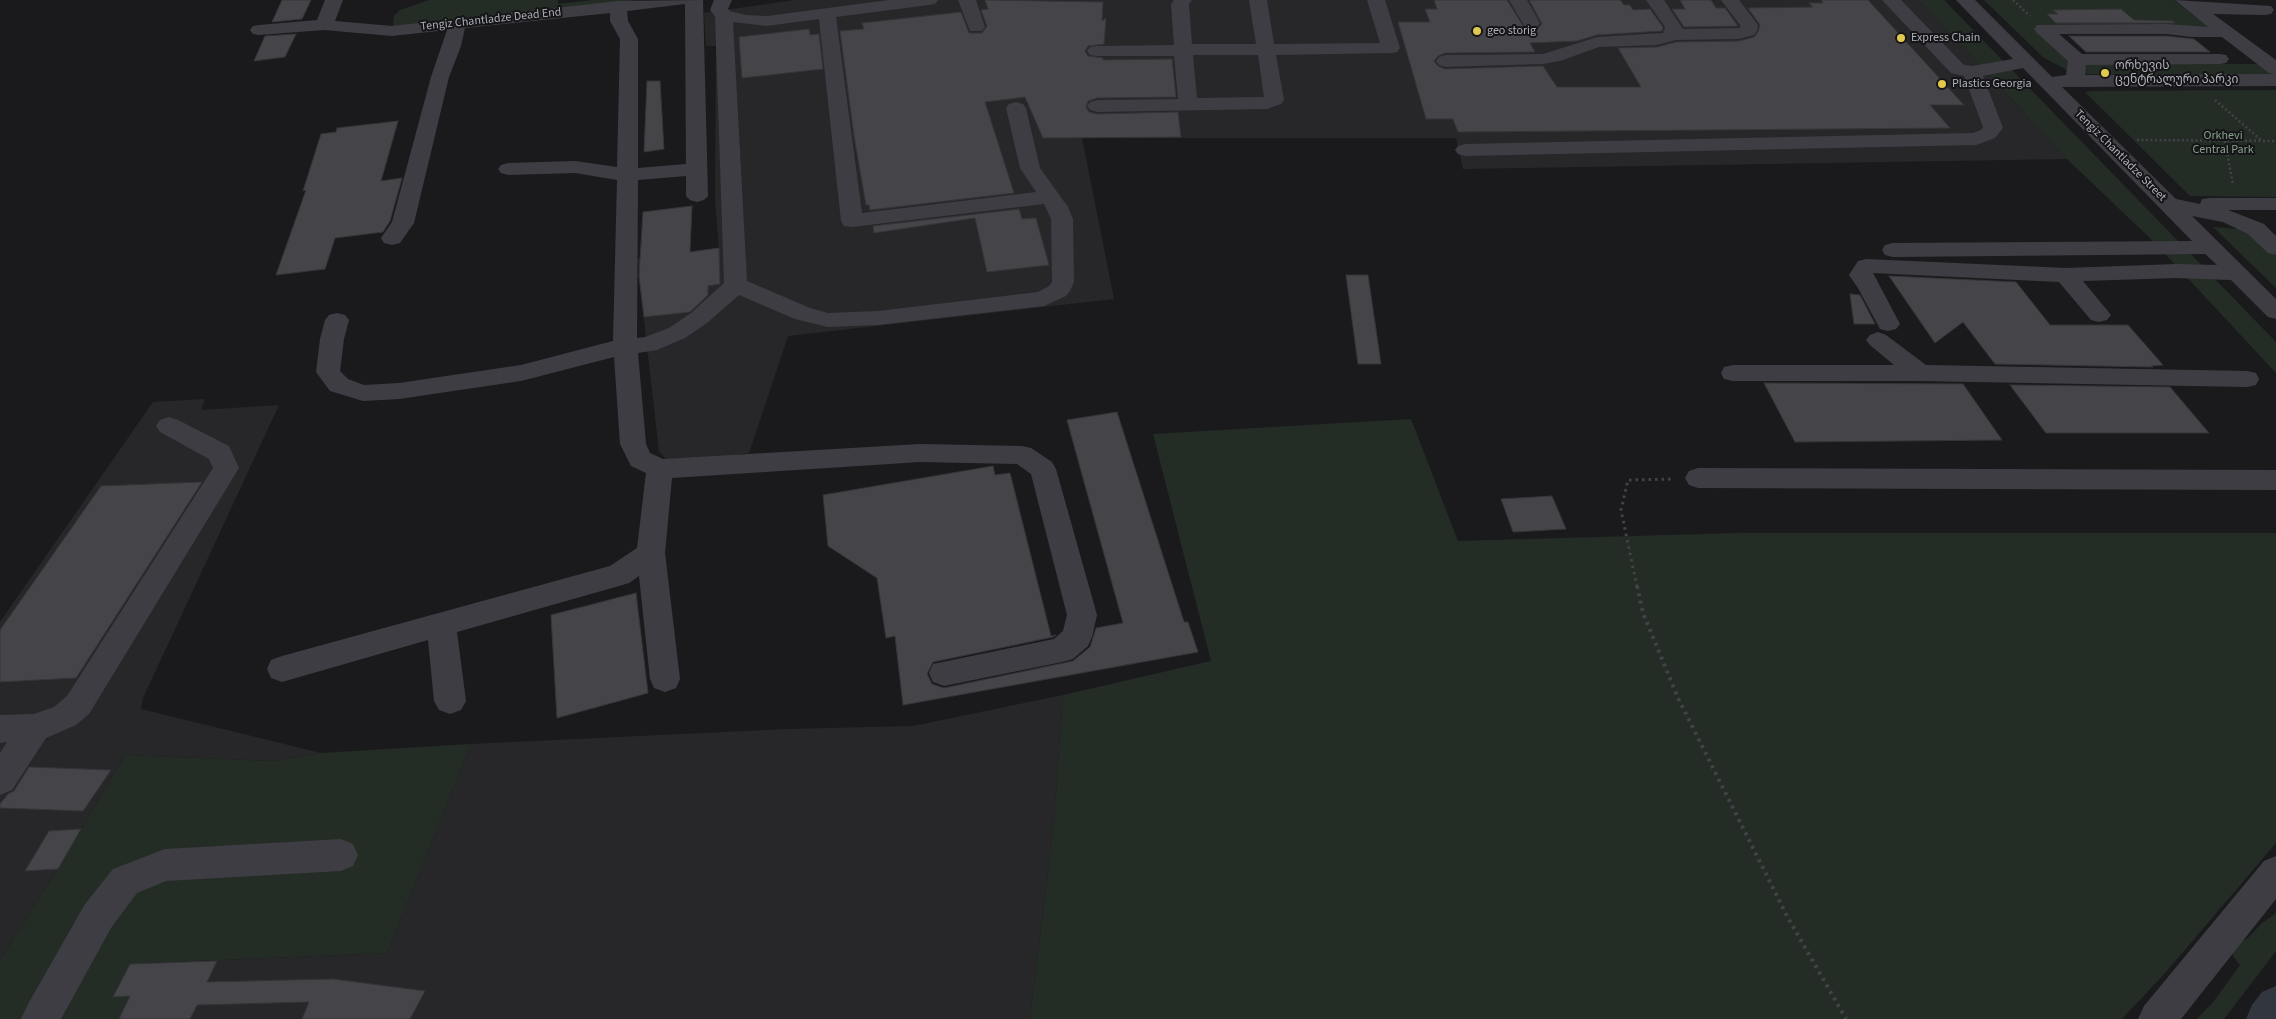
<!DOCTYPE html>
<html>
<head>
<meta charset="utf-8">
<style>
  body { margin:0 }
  canvas { display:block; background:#1a1a1c }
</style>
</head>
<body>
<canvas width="2276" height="1019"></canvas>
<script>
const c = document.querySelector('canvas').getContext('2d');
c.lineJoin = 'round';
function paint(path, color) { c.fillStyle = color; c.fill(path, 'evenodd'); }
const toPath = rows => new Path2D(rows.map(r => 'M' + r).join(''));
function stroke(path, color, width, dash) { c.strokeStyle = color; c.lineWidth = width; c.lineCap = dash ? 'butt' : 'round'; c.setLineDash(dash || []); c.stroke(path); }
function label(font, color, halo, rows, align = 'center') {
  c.font = font + ' "Source Sans 3","Noto Sans Georgian",sans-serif'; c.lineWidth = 4; c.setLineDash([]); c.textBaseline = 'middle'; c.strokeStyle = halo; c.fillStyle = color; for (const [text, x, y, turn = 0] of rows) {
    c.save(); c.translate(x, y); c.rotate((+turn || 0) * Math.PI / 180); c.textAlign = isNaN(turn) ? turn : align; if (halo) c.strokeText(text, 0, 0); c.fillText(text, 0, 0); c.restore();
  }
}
paint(toPath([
  [795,0,1919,0,2067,159,1463,169,1456,138,1082,138,1114,299,788,336,749,453,694,460,666,459,659,451,637,259,719,248,715,199,716,46,706,46,704,13],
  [205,399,201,410,279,405,143,698,141,709,321,753,272,761,125,755,58,869,0,960,0,622,153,402],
  [1063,695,1054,821,1030,1019,119,1019,147,963,387,953,471,744,788,729,913,726]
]), '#272629');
paint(toPath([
  [429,0,558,0,558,4,593,0,638,0,393,28,394,16,400,10],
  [1919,0,1944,0,2276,342,2276,373,2155,243,2067,159],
  [1984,0,2174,0,2212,30,2043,26,2083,64,2276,64,2276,75,2075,74,2044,58],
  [2276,90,2276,197,2190,196,2085,92,2093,91],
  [2213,227,2250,230,2276,256,2276,288],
  [1411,419,1458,541,1739,533,2276,533,2276,843,2166,972,2122,1019,1030,1019,1054,821,1063,695,1211,661,1153,434],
  [471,744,387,953,147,963,119,1019,0,1019,0,960,58,869,125,755,272,761,321,753],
  [2276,913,2276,951,2224,1019,2197,1019,2214,1001,2240,965,2233,956,2233,947,2249,937,2261,924]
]), '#242c26');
paint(toPath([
  [2276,986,2276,1019,2246,1019,2252,1005,2262,992,2276,986]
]), '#31363f');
const building = toPath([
  [282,0,311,0,302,19,272,22,282,0],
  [985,0,1103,2,1102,21,1106,18,1104,44,1088,46,1085,51,1088,56,1103,58,1103,60,1172,59,1176,97,1097,98,1088,101,1086,107,1089,112,1097,114,1178,112,1181,137,1043,138,1025,97,985,102,1014,193,870,210,869,205,866,205,854,136,840,31,864,29,862,23,961,12,969,33,982,33,987,26,981,10,988,9,985,0],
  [1434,0,1507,0,1525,29,1537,29,1542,24,1529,0,1620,0,1624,5,1630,5,1633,10,1650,9,1663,27,1662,31,1597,35,1577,41,1530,43,1535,52,1445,53,1438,56,1434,61,1438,66,1445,69,1543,66,1557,87,1641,87,1618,48,1657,47,1676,42,1739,41,1754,37,1758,32,1760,25,1748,8,1813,7,1809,3,1823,3,1821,0,1868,0,1964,105,1930,105,1950,128,1458,132,1453,119,1426,119,1398,22,1430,22,1425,9,1437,9,1434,0],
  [1680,0,1711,0,1716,8,1725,8,1738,26,1684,27,1672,9,1685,9,1680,0],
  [2121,9,2134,20,2173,21,2175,23,2056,23,2047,14,2058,14,2053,10,2121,9],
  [809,29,810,35,819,34,823,69,742,78,739,37,809,29],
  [296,34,285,57,254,61,265,36,296,34],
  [2069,36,2166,36,2194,39,2210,52,2086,52,2069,36],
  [647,81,660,81,664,149,644,152,647,81],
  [398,121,381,181,402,178,390,221,383,232,335,238,325,269,276,275,306,190,303,191,321,134,336,132,337,128,398,121],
  [692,206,690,252,719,248,720,284,708,286,708,295,690,312,644,317,639,276,643,212,692,206],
  [1019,209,1022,219,1036,218,1049,265,987,272,975,218,874,233,873,226,1019,209],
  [1346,275,1368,275,1381,364,1358,364,1346,275],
  [1889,276,2016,282,2050,325,2128,325,2163,365,2151,366,2153,367,1995,364,1963,322,1935,343,1889,276],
  [1850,294,1860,295,1875,324,1854,324,1850,294],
  [1764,383,1963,384,2002,440,1795,442,1764,383],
  [2010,385,2170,387,2209,433,2046,433,2010,385],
  [1117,412,1184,622,1188,622,1198,652,903,705,895,636,886,638,877,578,828,546,823,495,993,466,995,475,1010,473,1051,636,1056,635,1053,637,933,662,927,674,932,684,944,688,1073,661,1090,647,1096,628,1123,623,1067,420,1117,412],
  [202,482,76,678,0,682,0,630,101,486,202,482],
  [1552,496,1566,529,1513,532,1501,499,1552,496],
  [636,593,648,693,557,718,551,615,636,593],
  [29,767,111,770,83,811,0,808,0,804,8,794,14,791,29,767],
  [81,829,58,869,25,871,49,831,81,829],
  [217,961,207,982,333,979,425,991,410,1019,302,1019,309,1002,197,1005,190,1019,119,1019,130,996,113,997,130,964,217,961]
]);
paint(building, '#454549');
stroke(building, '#353438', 1);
stroke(toPath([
  [2013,0,2030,16],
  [2215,100,2261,140],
  [2137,140,2276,141],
  [2225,141,2233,185]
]), '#424248', 2.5, [2, 2.5]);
stroke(toPath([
  [1637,587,1621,510,1628,480,1674,479]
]), '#424248', 3, [2.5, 4]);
stroke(toPath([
  [1637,586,1643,613,1678,698,1787,916,1846,1019]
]), '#424248', 4, [3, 4.5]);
paint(toPath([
  [325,0,343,0,335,21,392,26,618,1,703,0,708,196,704,200,697,202,690,200,686,196,686,176,638,180,637,338,645,337,669,328,691,313,724,283,715,16,710,10,714,0,732,0,728,9,730,11,745,15,767,16,889,0,938,0,935,4,929,5,836,17,862,213,1036,192,1020,168,1006,108,1009,104,1016,102,1023,104,1026,108,1040,168,1068,207,1073,219,1074,282,1070,291,1066,296,1044,306,878,325,828,327,795,319,739,295,707,323,685,338,657,350,638,353,646,444,650,453,663,459,920,444,1022,446,1031,448,1052,462,1056,469,1097,615,1092,637,1088,646,1073,659,1062,662,944,686,933,682,929,673,933,664,1054,639,1063,631,1067,615,1031,474,1017,464,920,462,672,478,665,553,680,679,676,688,665,692,654,688,650,679,639,576,629,583,619,586,457,632,466,701,461,710,450,714,439,710,434,701,428,640,282,682,271,678,267,669,271,660,282,656,610,566,637,548,646,473,631,466,620,444,614,357,521,381,399,399,363,401,330,391,316,372,320,339,325,320,329,315,337,313,345,315,349,320,344,339,340,371,348,379,364,385,399,383,521,365,613,341,617,180,575,173,508,175,501,173,498,169,501,165,508,163,575,161,617,167,620,39,610,21,610,13,465,28,461,46,449,77,414,223,400,243,392,245,384,243,381,238,392,222,431,77,447,30,392,36,324,30,259,35,253,34,250,30,253,26,259,25,317,20,325,0],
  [685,4,686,164,638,168,638,39,628,21,627,11,685,4],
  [819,19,841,221,844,226,852,227,1044,204,1051,219,1052,282,1049,286,1038,292,878,311,828,313,810,308,747,281,733,22,767,26,819,19],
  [958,0,976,0,985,27,982,31,970,31,958,0],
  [1174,0,1192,0,1189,4,1192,44,1256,44,1249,0,1267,0,1274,44,1380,43,1367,0,1385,0,1400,48,1397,52,1391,53,1276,55,1284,100,1281,104,1267,109,1097,112,1090,110,1087,106,1090,102,1097,100,1178,99,1174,56,1096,56,1090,55,1087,51,1090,47,1096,46,1174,45,1171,4,1174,0],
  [1193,55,1258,55,1264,97,1197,98,1193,55],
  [1509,0,1527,0,1540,23,1537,27,1525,27,1509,0],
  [1646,0,1664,0,1683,29,1740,28,1740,25,1721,0,1739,0,1758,25,1757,31,1754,35,1739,39,1676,40,1657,45,1599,47,1560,61,1543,64,1445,67,1439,65,1436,61,1439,57,1445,55,1543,54,1597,37,1663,33,1665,27,1646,0],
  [1882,0,1901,0,1964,65,1972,66,2013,59,1956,0,1975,0,2052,77,2066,75,2068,61,2037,33,2034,29,2037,25,2166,24,2208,27,2175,0,2271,6,2274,10,2271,14,2265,15,2213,14,2276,60,2276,86,2062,87,2176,199,2200,204,2202,199,2210,198,2276,198,2276,210,2228,210,2264,224,2276,236,2276,255,2268,253,2248,234,2223,222,2192,216,2276,299,2276,319,2268,317,2231,280,2176,278,2083,281,2111,315,2107,320,2099,322,2091,320,2059,282,1873,273,1900,324,1896,329,1888,331,1880,329,1858,288,1849,275,1858,261,1866,259,2066,268,2176,264,2217,265,2205,254,1893,257,1885,255,1882,250,1885,245,1893,243,2192,241,2023,68,1983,76,2003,128,1995,138,1976,145,1465,156,1458,154,1455,150,1458,146,1465,144,1973,133,1981,130,1983,127,1964,76,1951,73,1882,0],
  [2059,34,2166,34,2192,37,2222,37,2269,73,2275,74,2085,75,2086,65,2220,64,2226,63,2229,59,2226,55,2220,54,2082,54,2059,34],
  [1878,332,1886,335,1926,365,2247,371,2256,373,2259,379,2256,385,2247,387,1920,381,1733,381,1724,379,1721,373,1724,367,1733,365,1894,365,1870,345,1866,340,1870,335,1878,332],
  [169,417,178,420,229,446,239,468,89,714,76,725,46,738,12,790,0,795,0,753,7,742,0,743,0,715,34,714,54,707,67,696,213,468,209,459,160,432,156,426,160,420,169,417],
  [1698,468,2276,470,2276,490,1698,488,1689,485,1685,478,1689,471,1698,468],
  [341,839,353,844,358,855,353,866,341,871,166,881,137,893,111,928,61,1019,21,1019,27,1006,85,904,113,869,165,849,341,839],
  [2276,856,2276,899,2181,1019,2138,1019,2144,1006,2264,861,2276,856]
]), '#3e3d43');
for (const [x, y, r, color] of [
  [1477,31,5,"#e0c94e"],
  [1901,38,5,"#e0c94e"],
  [2105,73,5,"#e0c94e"],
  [1942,84,5,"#e0c94e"]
]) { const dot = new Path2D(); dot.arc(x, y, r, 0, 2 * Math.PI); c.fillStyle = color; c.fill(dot); stroke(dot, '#151517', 2); }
label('12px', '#aeb0ba', '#151517', [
  ["Tengiz Chantladze Dead End",491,20,-6],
  ["Tengiz Chantladze Street",2120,156,45]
]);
label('12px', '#aeb0ba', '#151517', [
  ["geo storig",1487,31],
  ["Express Chain",1911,38],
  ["ორხევის",2115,66],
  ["ცენტრალური პარკი",2115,80],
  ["Plastics Georgia",1952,84]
], 'left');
label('12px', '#87a38e', '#151517', [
  ["Orkhevi",2223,136],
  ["Central Park",2223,150]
]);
</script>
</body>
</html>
